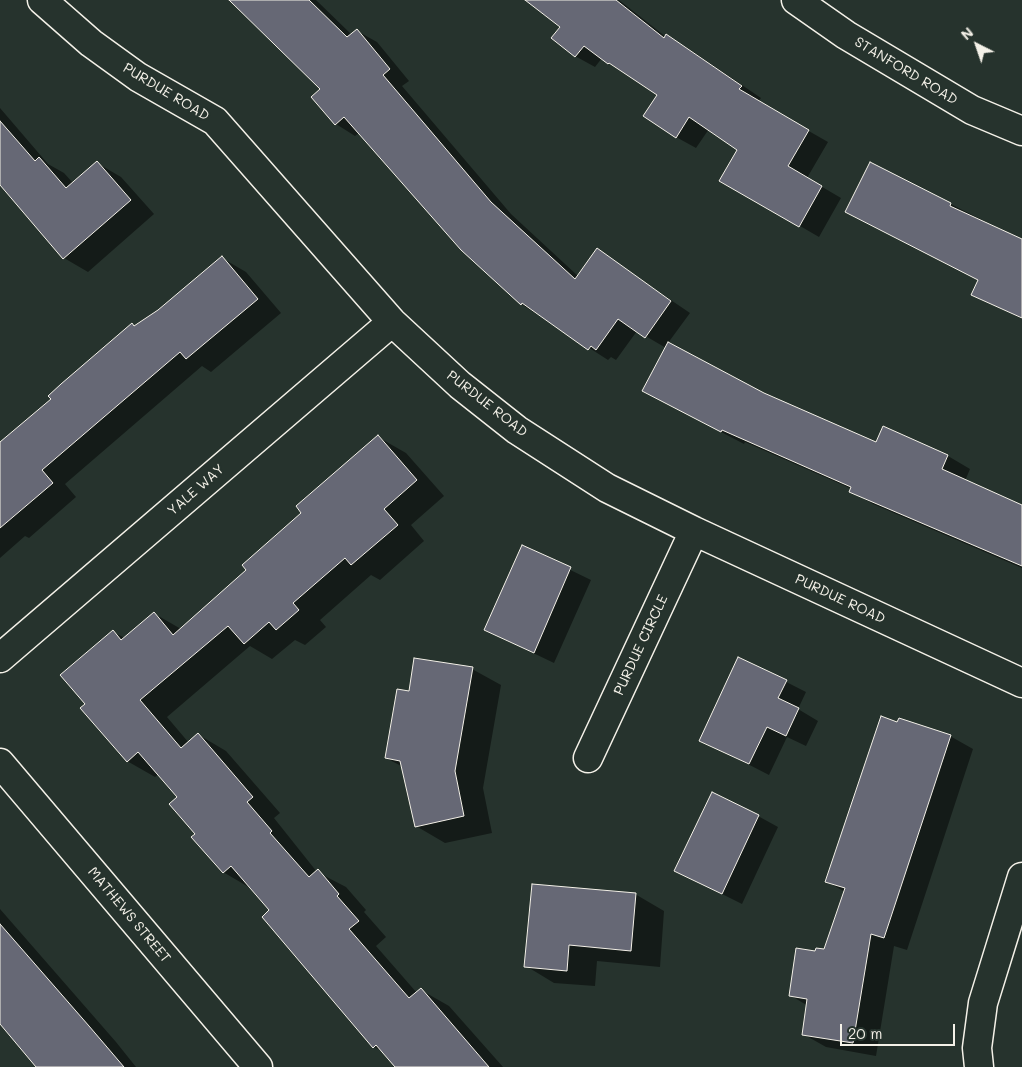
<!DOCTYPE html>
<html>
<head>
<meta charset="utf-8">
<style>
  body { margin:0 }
  #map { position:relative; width:1022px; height:1067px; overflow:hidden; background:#26332d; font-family:Mali,sans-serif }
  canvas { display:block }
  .north { position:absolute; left:952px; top:20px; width:50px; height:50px; -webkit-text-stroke:4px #26332d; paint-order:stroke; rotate:319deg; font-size:14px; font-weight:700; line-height:20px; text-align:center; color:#f4f1e8 }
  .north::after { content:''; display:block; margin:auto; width:18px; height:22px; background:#f4f1e8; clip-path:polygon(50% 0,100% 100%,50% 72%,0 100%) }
  .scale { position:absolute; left:840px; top:1024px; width:115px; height:22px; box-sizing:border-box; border:2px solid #f4f1e8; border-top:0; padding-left:6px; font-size:15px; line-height:18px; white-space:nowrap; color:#f4f1e8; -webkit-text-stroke:4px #26332d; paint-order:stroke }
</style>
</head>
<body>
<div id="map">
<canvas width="1022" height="1067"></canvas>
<div class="north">N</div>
<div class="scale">20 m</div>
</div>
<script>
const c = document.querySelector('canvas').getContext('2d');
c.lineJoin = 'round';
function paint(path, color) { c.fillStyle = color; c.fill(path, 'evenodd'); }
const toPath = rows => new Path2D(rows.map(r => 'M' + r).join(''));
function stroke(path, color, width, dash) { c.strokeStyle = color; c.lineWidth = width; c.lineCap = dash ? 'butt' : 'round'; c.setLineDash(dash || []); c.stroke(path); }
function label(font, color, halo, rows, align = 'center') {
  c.font = font + ' Mali,sans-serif'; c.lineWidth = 4; c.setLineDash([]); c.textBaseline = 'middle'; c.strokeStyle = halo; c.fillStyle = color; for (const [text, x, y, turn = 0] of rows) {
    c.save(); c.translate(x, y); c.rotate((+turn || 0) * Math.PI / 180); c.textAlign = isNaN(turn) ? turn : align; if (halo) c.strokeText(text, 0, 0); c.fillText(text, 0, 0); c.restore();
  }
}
paint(toPath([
  [231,0,316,0,352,35,357,31,377,42,409,81,402,86,511,214,578,276,597,250,690,313,668,343,764,394,877,444,884,428,948,456,970,469,965,481,1022,507,1022,568,873,504,851,491,852,489,745,442,744,444,666,403,666,348,637,331,616,360,611,357,608,360,521,304,359,133,355,136,336,124,322,89],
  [540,0,619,0,666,37,686,47,761,98,758,102,828,142,807,178,841,198,819,237,721,180,739,149,709,129,696,148,676,137,658,95,602,58,595,67,575,56,562,27],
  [0,108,48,164,64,173,73,183,97,163,121,177,154,214,88,272,64,258,0,183],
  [871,164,1022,240,1022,319,973,294,979,280,847,212],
  [222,258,246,272,281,313,211,372,202,366,65,484,76,497,29,538,25,536,0,558,0,444,53,399,132,325,139,329],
  [378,437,406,453,444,496,411,525,424,541,380,580,371,575,320,620,326,627,305,645,295,640,272,659,250,646,167,717,189,743,199,735,226,751,280,813,274,818,317,872,346,887,366,910,364,912,386,937,376,946,417,993,421,990,449,1006,503,1067,397,1067,385,1053,374,1047,263,917,271,910,252,889,223,872,197,834,178,797,159,774,155,777,127,761,86,704,113,632,125,638,155,614,181,629,248,570],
  [523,547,591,580,554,663,485,630],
  [739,658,806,692,798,709,818,721,806,746,787,737,769,775,701,740],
  [472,669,501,685,483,788,492,833,445,843,416,826,403,767,386,758,410,692],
  [898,724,950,736,973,749,907,950,894,946,876,1056,826,1047,803,1034,808,1006,790,995,816,953,825,951,845,892,826,881],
  [758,816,778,827,742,904,676,871],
  [635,894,664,911,660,967,597,961,595,986,554,983,526,966],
  [0,909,116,1042,136,1067,39,1067,0,1022]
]), '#0007');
const building = toPath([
  [229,0,309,0,347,37,357,29,390,69,383,75,491,202,575,279,597,248,671,301,645,338,618,319,596,350,591,346,588,350,522,303,521,305,461,250,344,117,335,125,311,97,320,89,229,0],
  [525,0,616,0,664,38,666,34,742,86,739,89,809,130,788,166,822,186,799,227,719,181,737,150,689,117,676,138,643,116,657,95,609,63,608,64,584,46,575,57,551,38,560,27,525,0],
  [0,121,35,161,39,157,66,188,97,161,131,200,63,259,0,185,0,121],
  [870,162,951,203,950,206,1022,239,1022,318,971,295,978,280,845,212,870,162],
  [222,256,258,299,186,359,180,352,42,470,53,483,0,528,0,442,51,399,48,396,61,384,132,323,134,326,158,310,222,256],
  [668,342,764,393,876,442,883,426,948,455,942,469,1022,505,1022,566,849,492,851,487,722,430,721,432,642,391,668,342],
  [378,435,417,480,384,509,398,525,351,565,345,558,293,603,299,610,276,630,269,622,244,644,228,626,140,700,181,748,198,733,253,797,247,802,272,831,270,833,309,877,318,869,339,894,337,896,359,921,349,929,409,998,421,988,489,1067,395,1067,376,1045,373,1048,262,917,269,910,231,866,223,873,191,837,195,834,169,804,177,797,138,752,127,762,80,708,85,704,60,675,113,630,121,640,154,612,173,635,246,570,242,565,301,513,296,506,378,435],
  [522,545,571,567,534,653,484,630,522,545],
  [738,657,787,680,778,698,799,708,786,736,767,727,749,764,699,741,738,657],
  [414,658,473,667,455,771,464,816,415,827,400,761,385,758,397,689,409,691,414,658],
  [881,716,897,722,899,718,951,735,884,938,871,934,853,1043,802,1035,807,999,789,996,796,948,815,951,816,948,824,949,845,888,825,882,881,716],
  [712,792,759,815,722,894,674,871,712,792],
  [532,884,636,893,631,951,569,945,567,971,524,967,532,884],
  [0,924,89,1026,124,1067,36,1067,0,1024,0,924]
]);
paint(building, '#666875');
stroke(building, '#f4f1e8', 1);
const minor = toPath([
  [42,0,91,43,138,77,215,121,392,322,460,385,517,430,607,488,694,531,1022,683],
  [796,0,846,35,972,110,1022,131],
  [0,658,392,322],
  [588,758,694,531],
  [0,763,258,1067],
  [979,1067,977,1048,983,1003,1022,877]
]);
stroke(minor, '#f4f1e8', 31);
stroke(minor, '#26332d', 28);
label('14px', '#f4f1e8', '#26332d', [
  ["STANFORD ROAD",906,71,31],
  ["PURDUE ROAD",166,92,31],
  ["PURDUE ROAD",487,404,38],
  ["YALE WAY",196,490,-41],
  ["PURDUE ROAD",840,599,25],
  ["PURDUE CIRCLE",641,645,-65],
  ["MATHEWS STREET",129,915,50]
]);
</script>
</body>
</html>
